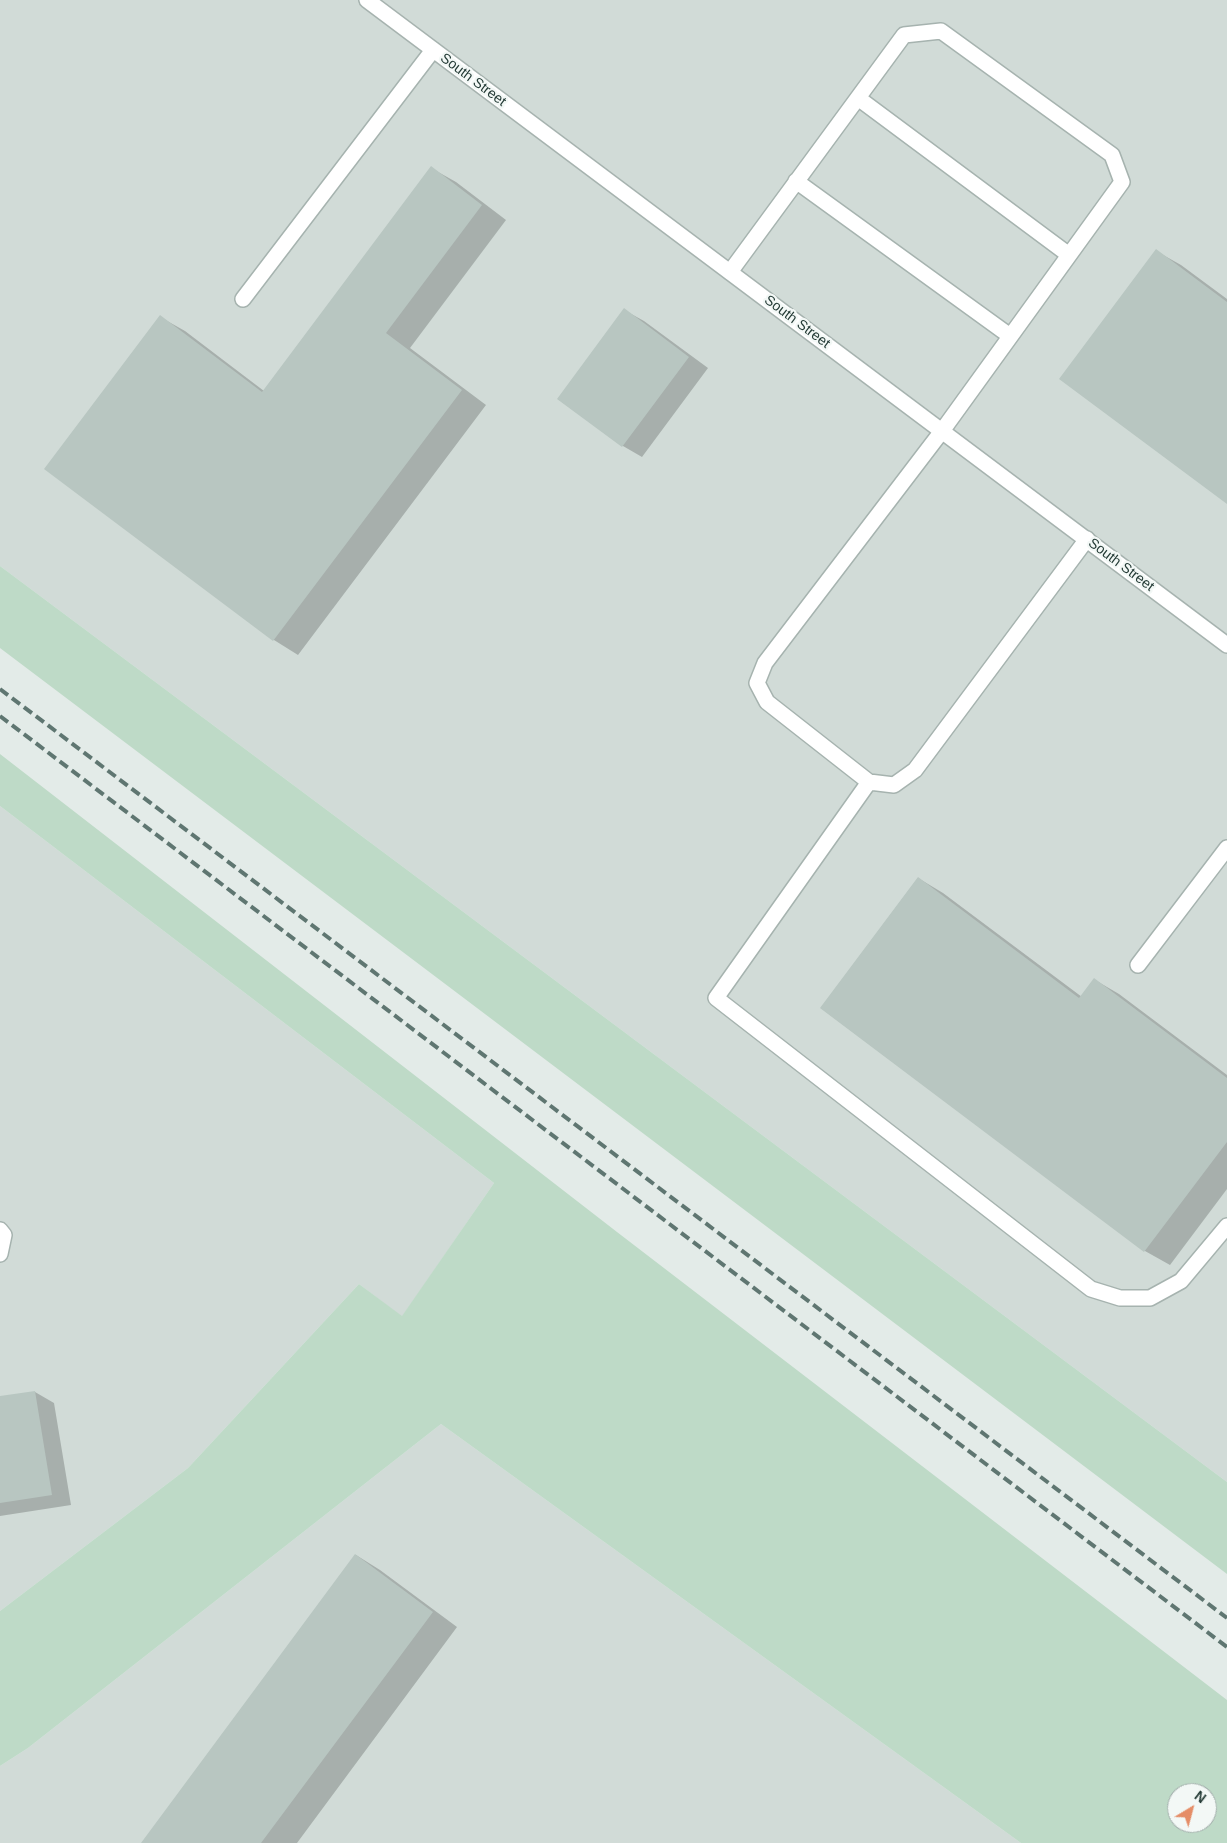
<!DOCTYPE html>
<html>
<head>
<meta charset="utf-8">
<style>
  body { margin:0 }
  #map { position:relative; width:1227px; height:1843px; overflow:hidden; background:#e3ebe8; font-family:Helvetica,sans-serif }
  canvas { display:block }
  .north { position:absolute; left:1167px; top:1783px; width:50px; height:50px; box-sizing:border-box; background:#f3f8f6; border:1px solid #a0aca9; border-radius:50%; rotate:37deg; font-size:14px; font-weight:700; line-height:20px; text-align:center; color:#243b36 }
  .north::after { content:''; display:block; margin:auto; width:18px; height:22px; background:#e58d67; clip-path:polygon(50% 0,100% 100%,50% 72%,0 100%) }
</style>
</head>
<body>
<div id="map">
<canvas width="1227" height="1843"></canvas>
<div class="north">N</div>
</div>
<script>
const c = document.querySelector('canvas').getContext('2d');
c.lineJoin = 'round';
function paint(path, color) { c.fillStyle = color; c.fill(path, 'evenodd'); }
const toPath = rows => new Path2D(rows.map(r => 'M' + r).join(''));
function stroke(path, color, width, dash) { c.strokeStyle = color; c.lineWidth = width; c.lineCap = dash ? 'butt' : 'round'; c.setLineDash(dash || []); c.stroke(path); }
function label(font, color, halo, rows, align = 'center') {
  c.font = font + ' Helvetica,sans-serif'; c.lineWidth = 4.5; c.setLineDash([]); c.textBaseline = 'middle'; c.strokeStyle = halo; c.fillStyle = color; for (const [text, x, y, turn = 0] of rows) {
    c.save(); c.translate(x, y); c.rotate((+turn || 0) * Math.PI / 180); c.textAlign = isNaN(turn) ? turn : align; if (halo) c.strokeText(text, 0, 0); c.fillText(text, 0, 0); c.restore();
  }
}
paint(toPath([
  [0,0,1227,0,1227,1482,0,566],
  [0,806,494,1183,402,1317,359,1284,188,1468,0,1611],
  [441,1424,1021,1843,0,1843,0,1766,28,1748]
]), '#d1dbd7');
paint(toPath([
  [0,566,1227,1482,1227,1574,0,648],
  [0,754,617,1232,1227,1700,1227,1843,1021,1843,441,1424,28,1748,0,1766,0,1611,188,1468,359,1284,402,1316,494,1183,0,806],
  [1177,1793,1207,1793,1207,1823,1177,1823]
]), '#bedac7');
paint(toPath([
  [431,168,456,182,506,220,410,348,486,405,298,655,274,640,46,469,160,317,185,331,264,391],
  [1156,251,1181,265,1227,299,1227,502],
  [624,310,644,321,708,368,642,457,623,446,558,399],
  [918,878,943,893,1082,997,1095,980,1119,994,1227,1075,1227,1189,1170,1265,1145,1251,821,1008],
  [35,1392,54,1403,71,1505,0,1516,0,1397],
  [356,1555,380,1570,457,1627,297,1843,142,1843]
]), '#0003');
paint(toPath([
  [431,166,482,205,386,333,462,390,273,641,44,469,160,315,262,392],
  [1156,249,1227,302,1227,504,1059,379],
  [624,308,689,357,622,447,557,399],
  [918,877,1079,998,1094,978,1227,1078,1227,1142,1144,1252,820,1008],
  [35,1391,52,1495,0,1503,0,1396],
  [355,1554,433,1612,261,1843,141,1843]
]), '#b8c6c1');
const service = toPath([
  [858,98,1069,255],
  [796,181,1010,336],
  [730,272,904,35,941,31,1112,155,1122,182,942,431,765,663,757,683,767,702,869,782,894,785,915,770,1087,539],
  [243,299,433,50],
  [869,782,716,998,1091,1289,1120,1298,1150,1298,1181,1281,1227,1226],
  [1138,965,1227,848],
  [0,1230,4,1235,0,1254]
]);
const minor = toPath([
  [367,0,1227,645]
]);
stroke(service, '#a6b3af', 18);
stroke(minor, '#a6b3af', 18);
stroke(service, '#fff', 15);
stroke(minor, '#fff', 15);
stroke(toPath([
  [0,689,1227,1618],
  [0,716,1227,1647]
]), '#5f7671', 4, [10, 5]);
label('14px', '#243b36', '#f3f8f6', [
  ["South Street",473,80,37],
  ["South Street",797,322,37],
  ["South Street",1121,565,37]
]);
</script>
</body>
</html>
